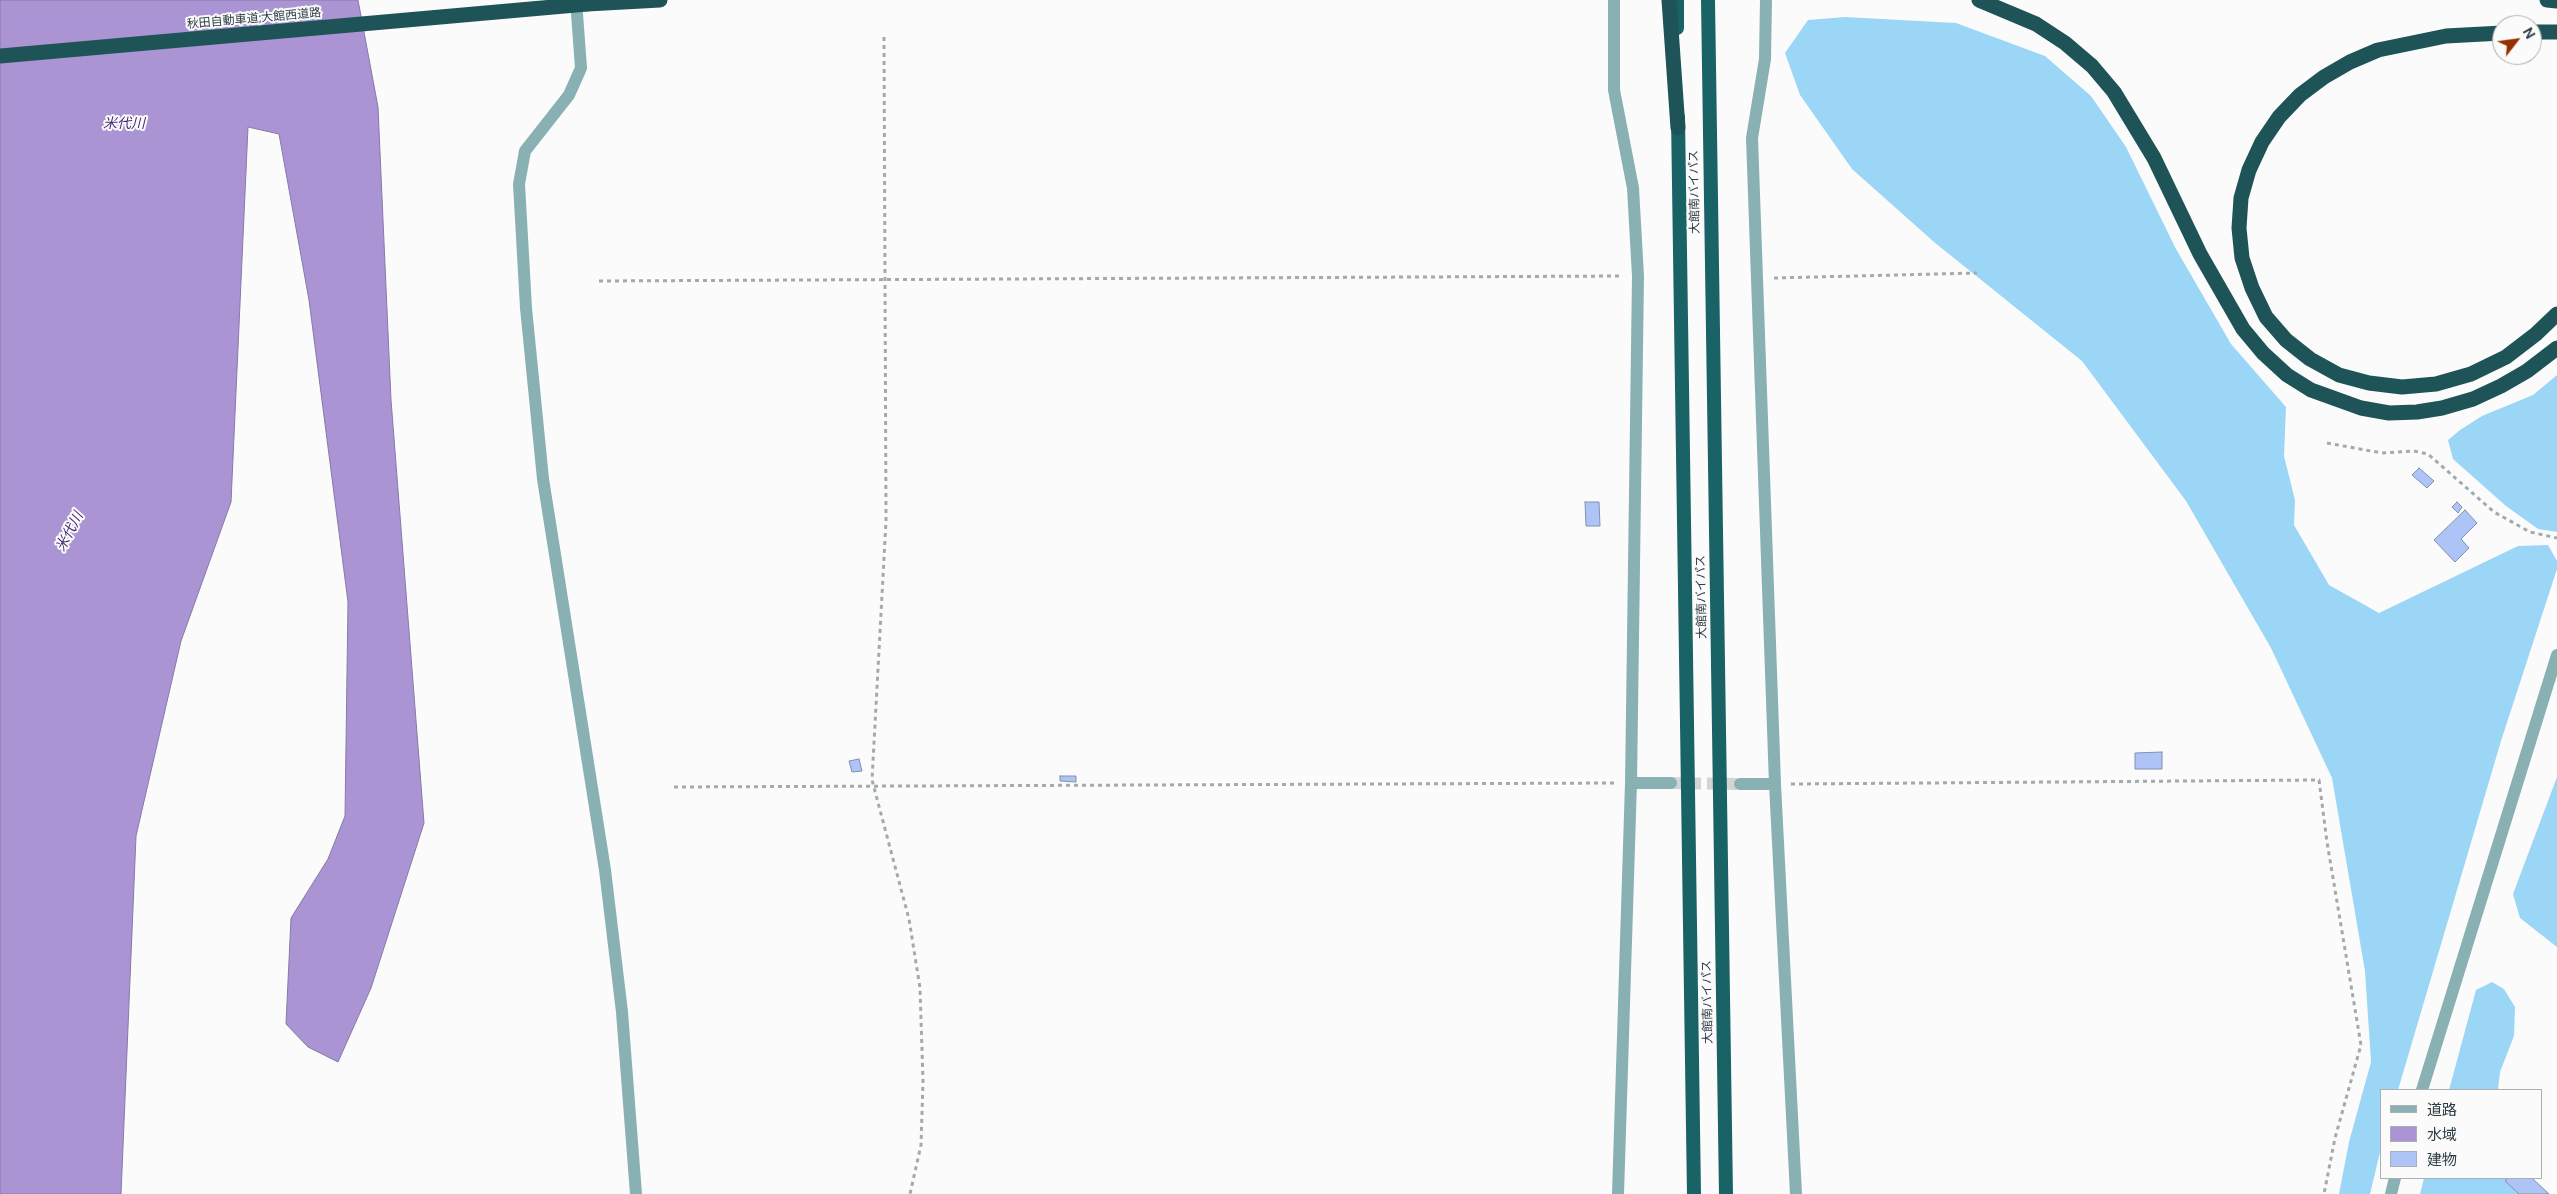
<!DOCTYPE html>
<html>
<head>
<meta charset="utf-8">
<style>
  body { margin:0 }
  #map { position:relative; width:2557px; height:1194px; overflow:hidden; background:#fbfbfb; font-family:"DM Sans","Noto Sans JP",sans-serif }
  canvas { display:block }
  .legend { position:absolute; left:2380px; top:1089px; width:162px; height:90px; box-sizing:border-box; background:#fbfbfb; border:1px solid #a9afb2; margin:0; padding:6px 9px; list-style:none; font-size:15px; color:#2e3d45 }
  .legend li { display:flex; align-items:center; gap:10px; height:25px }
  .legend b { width:25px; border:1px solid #a9afb2 }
  .north { position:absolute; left:2492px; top:15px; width:50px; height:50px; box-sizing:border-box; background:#fbfbfb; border:1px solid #a9afb2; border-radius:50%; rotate:60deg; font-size:14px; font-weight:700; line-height:20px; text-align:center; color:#2e3d45 }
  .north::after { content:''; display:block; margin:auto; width:18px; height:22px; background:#953000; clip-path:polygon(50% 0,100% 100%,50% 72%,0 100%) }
</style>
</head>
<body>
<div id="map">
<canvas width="2557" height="1194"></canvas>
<ul class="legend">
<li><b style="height:6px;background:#89b0b2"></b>道路</li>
<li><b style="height:14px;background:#aa94d3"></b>水域</li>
<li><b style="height:14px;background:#aec4f6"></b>建物</li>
</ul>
<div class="north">N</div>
</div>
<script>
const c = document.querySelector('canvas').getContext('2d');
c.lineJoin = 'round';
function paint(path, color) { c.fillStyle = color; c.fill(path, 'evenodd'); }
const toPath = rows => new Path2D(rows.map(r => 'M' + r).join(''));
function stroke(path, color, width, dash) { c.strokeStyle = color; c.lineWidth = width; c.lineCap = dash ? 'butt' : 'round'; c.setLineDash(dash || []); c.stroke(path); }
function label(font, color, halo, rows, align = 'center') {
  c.font = font + ' "DM Sans","Noto Sans JP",sans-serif'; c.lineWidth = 4; c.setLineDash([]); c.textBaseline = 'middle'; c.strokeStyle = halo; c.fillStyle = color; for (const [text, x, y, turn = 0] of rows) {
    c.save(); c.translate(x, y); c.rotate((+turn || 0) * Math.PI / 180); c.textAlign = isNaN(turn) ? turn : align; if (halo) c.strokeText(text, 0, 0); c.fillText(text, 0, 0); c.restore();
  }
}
paint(toPath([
  [1845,17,1956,23,2045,56,2091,96,2126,147,2176,249,2231,344,2286,407,2284,456,2295,500,2294,525,2329,585,2379,613,2518,546,2548,545,2557,561,2557,569,2501,741,2398,1090,2381,1090,2381,1148,2370,1194,2339,1194,2349,1142,2371,1062,2365,971,2332,778,2271,648,2186,501,2082,361,1934,242,1852,169,1800,95,1785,53,1808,20],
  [2557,375,2557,532,2538,529,2506,506,2453,459,2448,440,2460,430,2482,416,2533,395],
  [2557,777,2557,947,2520,918,2513,894],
  [2492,982,2504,989,2515,1007,2514,1036,2500,1072,2498,1090,2449,1090,2476,990],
  [2424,1178,2510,1178,2520,1194,2420,1194]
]), '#9cd6f6');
const water = toPath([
  [0,0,358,0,378,107,391,400,424,823,371,988,338,1062,308,1047,286,1024,291,918,328,859,345,816,348,602,309,300,279,134,248,127,231,502,181,641,136,836,121,1194,0,1194,0,0]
]);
paint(water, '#aa94d3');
stroke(water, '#857aa8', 1);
const building = toPath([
  [2419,468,2434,481,2427,488,2412,475,2419,468],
  [1585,502,1599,502,1600,526,1586,526,1585,502],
  [2457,502,2462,507,2458,513,2452,507,2457,502],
  [2465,510,2477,523,2461,539,2469,548,2455,562,2434,540,2465,510],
  [2162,752,2162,769,2135,769,2135,753,2162,752],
  [859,759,862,771,852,772,849,761,859,759],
  [1060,776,1076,776,1076,782,1060,781,1060,776],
  [2508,1178,2532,1178,2549,1194,2519,1194,2505,1181,2508,1178]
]);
paint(building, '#aec4f6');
stroke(building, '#8290ae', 1);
stroke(toPath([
  [1671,783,1740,784]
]), '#d2d5d7', 12, [12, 6]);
stroke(toPath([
  [884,37,886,521,872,780,909,919,920,988,923,1081,921,1145,910,1194],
  [1774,278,1977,273],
  [599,281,1623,276],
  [2327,443,2382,453,2414,451,2428,454,2494,512,2530,532,2557,538],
  [1791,784,2319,780,2327,842,2361,1045,2335,1138,2324,1194],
  [674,787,1614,783]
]), '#a3aaad', 3, [4, 4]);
stroke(toPath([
  [576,0,581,68,569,95,525,151,519,184,526,308,543,479,605,870,622,1012,636,1194],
  [1614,0,1614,90,1633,188,1638,276,1631,783,1618,1194],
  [1766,0,1765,59,1752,138,1775,784,1796,1194],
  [1631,783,1671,783],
  [1740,784,1775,784]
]), '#89b0b2', 12);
stroke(toPath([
  [2422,1090,2557,655],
  [2391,1194,2395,1178]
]), '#89b0b2', 12);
stroke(toPath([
  [1677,0,1677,28],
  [1708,0,1726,1194],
  [1678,117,1694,1194]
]), '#196266', 14);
stroke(toPath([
  [1669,0,1678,128],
  [1979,0,2036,24,2065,43,2092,66,2114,92,2154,158,2200,254,2243,329,2263,353,2287,375,2311,390,2361,408,2389,413,2417,412,2442,408,2473,399,2501,386,2527,371,2557,348],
  [2547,0,2557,1],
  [587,4,660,0],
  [2532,32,2557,32],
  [2502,33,2446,36,2378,50,2350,62,2324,77,2300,95,2279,117,2262,142,2249,170,2241,198,2239,228,2242,258,2252,288,2266,317,2286,340,2310,359,2339,375,2369,383,2402,387,2436,384,2471,374,2506,357,2536,334,2557,314]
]), '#1e5457', 15);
stroke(toPath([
  [0,56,587,4]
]), '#1e5457', 15);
label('12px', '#2e3d45', '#fbfbfb', [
  ["秋田自動車道;大館西道路",254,19,-5],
  ["大館南バイパス",1695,192,-91],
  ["大館南バイパス",1702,597,-91],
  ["大館南バイパス",1708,1002,-91]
]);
label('italic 14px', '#4b2b76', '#fbfbfb', [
  ["米代川",124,124],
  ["米代川",70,532,-62]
]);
</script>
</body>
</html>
